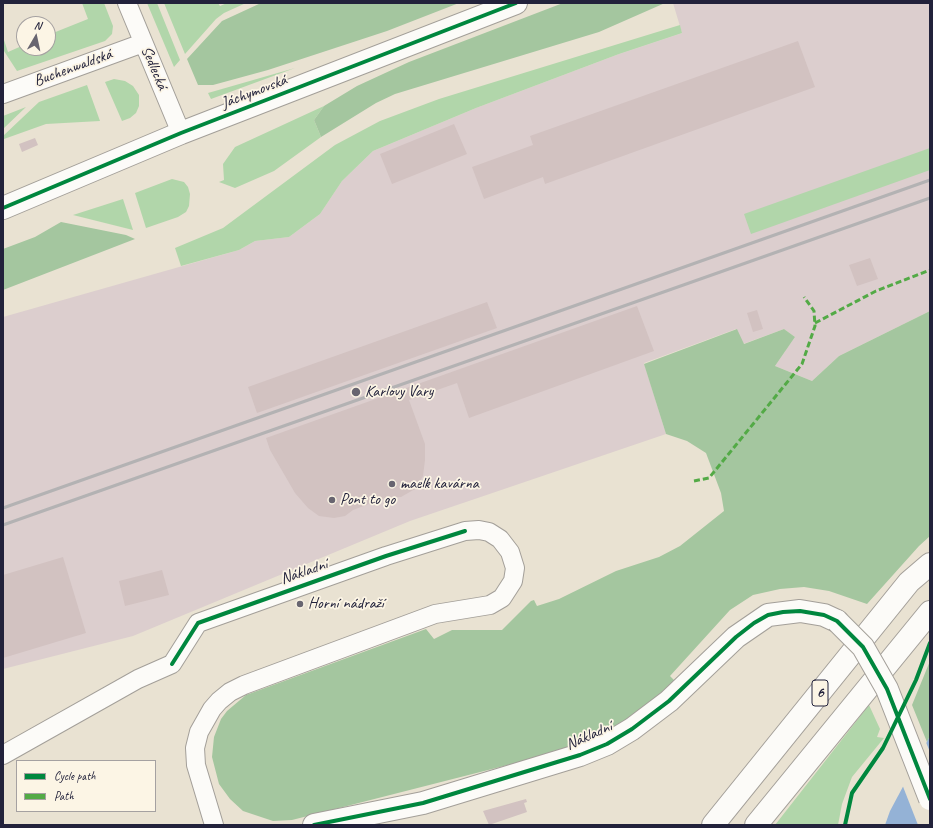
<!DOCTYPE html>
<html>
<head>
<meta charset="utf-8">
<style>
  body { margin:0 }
  #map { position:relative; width:933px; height:828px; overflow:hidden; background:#e9e2d2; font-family:Caveat,sans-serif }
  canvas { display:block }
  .frame { position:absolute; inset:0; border:4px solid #22223b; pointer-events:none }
  .legend { position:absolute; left:16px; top:760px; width:140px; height:52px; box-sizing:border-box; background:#fcf5e5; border:1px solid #a5a1a1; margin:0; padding:5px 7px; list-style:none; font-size:12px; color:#22223b }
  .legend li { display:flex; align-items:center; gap:8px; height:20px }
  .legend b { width:20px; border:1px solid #a5a1a1 }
  .north { position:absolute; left:16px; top:16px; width:40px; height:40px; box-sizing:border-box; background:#fcf5e5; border:1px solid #a5a1a1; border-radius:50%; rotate:9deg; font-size:11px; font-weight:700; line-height:16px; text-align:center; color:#22223b }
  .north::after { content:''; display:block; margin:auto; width:14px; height:18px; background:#686570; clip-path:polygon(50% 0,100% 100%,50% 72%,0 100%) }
</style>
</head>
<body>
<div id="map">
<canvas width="933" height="828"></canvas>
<div class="frame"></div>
<ul class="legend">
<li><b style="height:5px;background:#00873e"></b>Cycle path</li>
<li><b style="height:5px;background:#53aa46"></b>Path</li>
</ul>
<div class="north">N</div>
</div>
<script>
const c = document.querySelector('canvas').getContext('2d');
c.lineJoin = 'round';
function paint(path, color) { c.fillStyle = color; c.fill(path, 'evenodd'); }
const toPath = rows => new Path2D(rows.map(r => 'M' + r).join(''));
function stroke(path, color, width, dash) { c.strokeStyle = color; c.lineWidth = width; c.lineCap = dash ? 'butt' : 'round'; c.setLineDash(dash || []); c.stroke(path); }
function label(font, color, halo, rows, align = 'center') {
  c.font = font + ' Caveat,sans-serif'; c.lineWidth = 3.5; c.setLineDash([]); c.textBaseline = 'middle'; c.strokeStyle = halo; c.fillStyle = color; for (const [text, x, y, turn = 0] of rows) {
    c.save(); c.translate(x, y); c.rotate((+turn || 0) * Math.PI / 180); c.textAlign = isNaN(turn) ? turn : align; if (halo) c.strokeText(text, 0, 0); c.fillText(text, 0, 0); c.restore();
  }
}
paint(toPath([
  [673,3,930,3,930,311,839,356,812,381,775,366,795,337,784,329,743,344,736,329,644,363,666,434,410,521,133,636,3,669,3,317,239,250,255,241,289,237,320,214,342,181,373,151,476,108,619,54,682,33]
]), '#dccece');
paint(toPath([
  [82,3,104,3,113,26,112,34,105,41,17,71,4,51,3,37,8,52,24,45,24,48,48,48,48,35,88,19],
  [147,3,157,3,180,60,174,67],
  [164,3,218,3,220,6,227,3,246,3,224,13,216,19,185,54],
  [680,25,682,33,619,54,476,108,373,151,342,181,320,214,289,237,255,241,239,250,181,266,175,248,223,228,335,145,380,121,439,99],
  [295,68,211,99,208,93],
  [114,79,125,81,133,86,139,95,139,106,136,113,130,118,122,121,105,82],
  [87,85,100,121,46,124,4,139,3,136,39,102],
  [324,106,314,120,321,137,274,171,235,188,219,182,224,180,223,164,235,147],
  [26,107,3,129,3,116],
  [930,148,930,170,751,234,744,214],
  [172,179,184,182,188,187,190,194,189,206,186,212,178,217,146,228,135,193],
  [123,199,133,230,73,215],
  [869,705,880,729,877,737,884,738,852,777,842,804,838,825,775,825]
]), '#b1d6aa');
paint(toPath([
  [261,3,459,3,387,31,268,70,213,85,198,85,187,59,222,21],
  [563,3,665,3,599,32,395,94,376,103,321,137,314,120,324,106,357,86,409,62],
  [61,222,126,235,135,239,3,290,3,249,35,237],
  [930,311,930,536,919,546,867,604,829,591,804,587,780,589,753,595,730,610,670,676,675,681,643,708,609,731,547,755,292,820,273,821,243,811,230,799,219,784,212,757,214,737,221,719,227,711,246,695,426,629,434,639,452,630,502,630,531,601,534,600,537,606,559,599,616,571,659,557,680,546,724,511,721,493,706,453,687,441,666,434,644,364,737,329,744,344,784,329,795,337,775,366,812,381,839,356],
  [930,661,930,736,927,742,912,705]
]), '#a4c69f');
paint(toPath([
  [930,736,930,825,885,825,890,811]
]), '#94b2d6');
paint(toPath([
  [925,740,930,752,930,825,918,825,902,784]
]), '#e9e2d2');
paint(toPath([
  [798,41,815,87,545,184,543,177,484,199,472,167,533,145,530,136],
  [454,124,467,154,392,184,380,154],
  [35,138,38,145,22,152,19,144],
  [870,258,878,279,857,286,849,265],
  [487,302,497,328,257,413,248,387],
  [637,306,654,351,469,418,457,383,409,400,425,444,425,460,423,476,415,489,401,497,385,498,353,510,345,516,334,518,319,516,308,508,295,493,270,450,266,438],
  [757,310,763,329,753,332,747,313],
  [63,557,86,633,3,658,3,575],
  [162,570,169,595,125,606,119,581],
  [526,799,527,802,524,803,527,812,489,825,483,811]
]), '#d2c2c1');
const minor = toPath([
  [127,3,181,133],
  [3,94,143,43],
  [3,755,138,679,172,664,198,623,386,556,465,531,479,530,489,532,500,539,510,552,515,568,513,581,502,598,490,605,435,614,244,685,230,692,219,701,212,709,199,732,195,748,196,765,214,825]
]);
const tertiary = toPath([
  [3,208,181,133,516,3],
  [314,825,423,803,580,755,607,744,632,729,669,701,736,637,768,615,800,611,824,615,837,621]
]);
const trunk = toPath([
  [713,825,909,582,930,564],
  [756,825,930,612]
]);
stroke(minor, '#a39f99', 20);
stroke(tertiary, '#a39f99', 24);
stroke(trunk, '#a39f99', 24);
stroke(minor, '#fcfbf8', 18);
stroke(tertiary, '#fcfbf8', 22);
stroke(trunk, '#fcfbf8', 22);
stroke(toPath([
  [3,508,930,180],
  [3,525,930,198]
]), '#b3b2b3', 3);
const tertiaryBridge = toPath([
  [837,621,863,647,887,689,930,799]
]);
stroke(tertiaryBridge, '#a39f99', 24, []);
stroke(tertiaryBridge, '#fcfbf8', 22);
stroke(toPath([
  [815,323,876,291,930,270],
  [694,481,709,478,802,364,815,326,814,311,804,297]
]), '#53aa46', 3, [6, 3]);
stroke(toPath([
  [3,208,181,133,516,3],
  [172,664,198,623,386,556,465,531],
  [314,825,423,803,580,755,607,744,632,729,669,701,736,637,754,623,768,615,783,612,800,611,824,615,837,621,863,647,887,689,930,799],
  [845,825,852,793,883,748,916,680,930,643]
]), '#00873e', 4);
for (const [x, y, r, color] of [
  [356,392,5,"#686570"],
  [392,484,4,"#686570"],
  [332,500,4,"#686570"],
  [300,604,4,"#686570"]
]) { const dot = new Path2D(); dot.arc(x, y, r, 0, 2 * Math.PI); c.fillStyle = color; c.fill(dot); stroke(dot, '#fcf5e5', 1.5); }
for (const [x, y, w] of [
  [820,693,16]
]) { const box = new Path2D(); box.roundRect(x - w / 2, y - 13, w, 26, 3); c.fillStyle = '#fcf5e5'; c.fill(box); stroke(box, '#22223b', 1); }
label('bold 15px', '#22223b', null, [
  ["6",820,693]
]);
label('16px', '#22223b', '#fcf5e5', [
  ["Buchenwaldská",73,68,-20],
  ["Sedlecká",154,68,67],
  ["Jáchymovská",254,92,-21],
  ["Nákladní",304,572,-19],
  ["Nákladní",589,736,-24]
]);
label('16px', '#22223b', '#fcf5e5', [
  ["Karlovy Vary",365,392],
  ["maelk kavárna",400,484],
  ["Pont to go",340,500],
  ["Horní nádraží",308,604]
], 'left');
</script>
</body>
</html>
